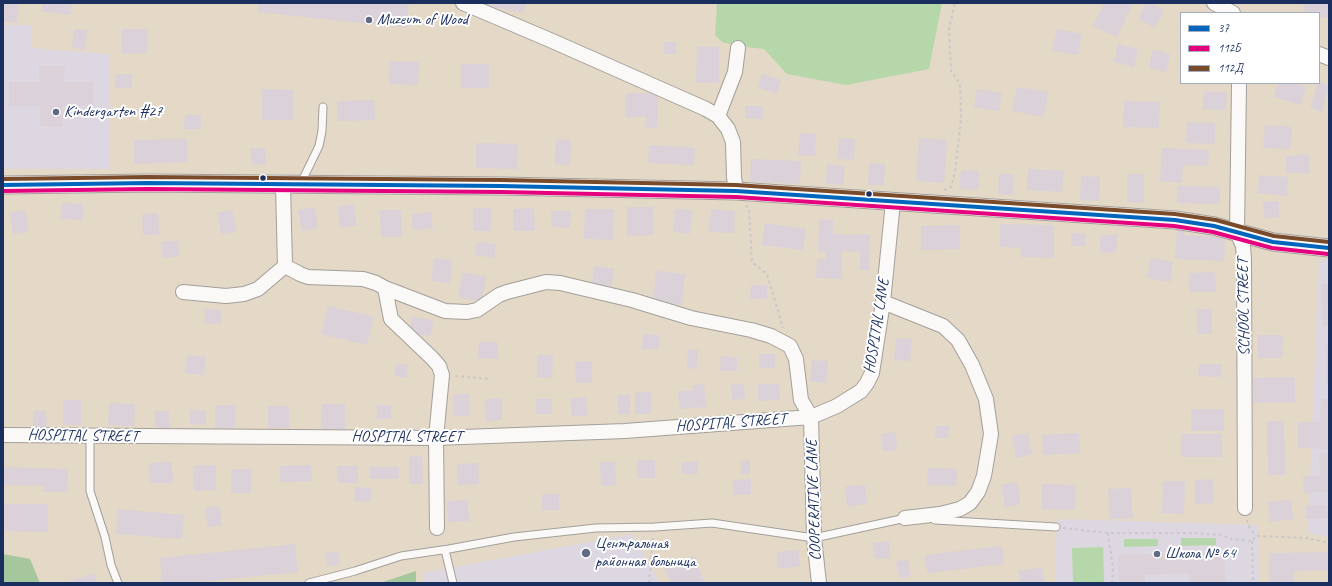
<!DOCTYPE html>
<html>
<head>
<meta charset="utf-8">
<style>
  body { margin:0 }
  #map { position:relative; width:1332px; height:586px; overflow:hidden; background:#e4d8c7; font-family:Caveat,sans-serif }
  canvas { display:block }
  .frame { position:absolute; inset:0; border:4px solid #1b2f5e; pointer-events:none }
  .legend { position:absolute; left:1180px; top:12px; width:140px; height:72px; box-sizing:border-box; background:#fff; border:1px solid #a4acbf; margin:0; padding:5px 7px; list-style:none; font-size:12px; color:#1b2f5e }
  .legend li { display:flex; align-items:center; gap:8px; height:20px }
  .legend b { width:20px; border:1px solid #a4acbf }
</style>
</head>
<body>
<div id="map">
<canvas width="1332" height="586"></canvas>
<div class="frame"></div>
<ul class="legend">
<li><b style="height:5px;background:#0065bd"></b>37</li>
<li><b style="height:5px;background:#e5007d"></b>112Б</li>
<li><b style="height:5px;background:#7a4b2a"></b>112Д</li>
</ul>
</div>
<script>
const c = document.querySelector('canvas').getContext('2d');
c.lineJoin = 'round';
function paint(path, color) { c.fillStyle = color; c.fill(path, 'evenodd'); }
const toPath = rows => new Path2D(rows.map(r => 'M' + r).join(''));
function stroke(path, color, width, dash) { c.strokeStyle = color; c.lineWidth = width; c.lineCap = dash ? 'butt' : 'round'; c.setLineDash(dash || []); c.stroke(path); }
function label(font, color, halo, rows, align = 'center') {
  c.font = font + ' Caveat,sans-serif'; c.lineWidth = 4; c.setLineDash([]); c.textBaseline = 'middle'; c.strokeStyle = halo; c.fillStyle = color; for (const [text, x, y, turn = 0] of rows) {
    c.save(); c.translate(x, y); c.rotate((+turn || 0) * Math.PI / 180); c.textAlign = isNaN(turn) ? turn : align; if (halo) c.strokeText(text, 0, 0); c.fillText(text, 0, 0); c.restore();
  }
}
paint(toPath([
  [3,25,31,25,31,48,109,54,109,169,3,169],
  [1319,259,1329,260,1329,538,1308,532],
  [1057,519,1258,525,1259,583,1055,583],
  [632,534,660,583,424,583,424,573]
]), '#ddd7e2');
paint(toPath([
  [717,3,942,3,929,69,846,85,787,74,764,49,738,46,722,42,715,35],
  [1181,538,1216,538,1216,545,1181,546],
  [1124,539,1158,539,1158,546,1124,547],
  [1103,547,1104,583,1073,583,1072,548]
]), '#b6d7a9');
paint(toPath([
  [3,554,30,559,40,583,3,583],
  [416,571,416,583,380,583]
]), '#a6c69d');
paint(toPath([
  [3,3,19,3,17,23,3,21],
  [43,3,72,3,70,15,41,11],
  [259,3,409,3,406,28,258,12],
  [493,3,526,3,524,13,492,7],
  [1104,3,1133,3,1117,37,1093,26],
  [1146,3,1150,3,1164,10,1155,28,1138,19],
  [1304,3,1329,3,1327,18,1319,17,1319,13,1303,13],
  [74,29,87,30,85,50,72,48],
  [122,29,147,29,147,54,122,53],
  [1057,29,1082,34,1078,55,1052,50],
  [664,42,676,42,676,54,664,54],
  [1118,44,1138,49,1134,67,1114,62],
  [697,46,719,47,719,83,696,83],
  [1153,49,1170,54,1166,72,1149,68],
  [390,61,419,62,418,85,389,84],
  [461,64,489,64,489,88,461,88],
  [39,66,65,66,64,82,93,82,93,106,63,106,63,127,40,126,40,106,9,106,9,82,39,82],
  [116,74,132,74,132,88,115,88],
  [762,74,781,80,777,94,758,88],
  [1319,82,1329,85,1322,112,1310,108,1318,83,1319,83],
  [1278,83,1293,83,1306,87,1301,105,1274,97],
  [1017,87,1048,92,1044,117,1012,111],
  [262,89,293,90,293,120,262,120],
  [977,89,1002,93,999,111,974,107],
  [1204,91,1227,93,1226,110,1203,109],
  [626,93,658,94,657,128,645,128,646,117,625,117],
  [374,100,375,120,338,121,337,101],
  [1124,101,1160,102,1159,128,1123,127],
  [745,106,763,106,763,119,745,118],
  [185,115,201,115,201,129,184,129],
  [1187,122,1215,123,1215,144,1186,143],
  [1265,125,1292,127,1290,149,1263,148],
  [800,133,816,134,815,156,798,155],
  [839,138,855,139,854,160,838,159],
  [919,138,947,140,944,183,916,181],
  [187,139,187,162,134,164,134,140],
  [556,139,571,140,570,165,555,164],
  [476,143,518,144,517,169,476,168],
  [649,145,695,148,694,165,648,163],
  [251,148,265,148,266,164,252,165],
  [1162,148,1209,150,1208,166,1183,165,1182,183,1160,181],
  [1309,155,1309,173,1286,173,1286,156],
  [751,159,801,161,800,184,750,182],
  [869,163,885,164,884,185,868,185],
  [827,164,845,166,843,185,826,184],
  [1028,169,1064,171,1062,192,1027,190],
  [961,170,979,171,978,190,959,188],
  [999,174,1014,174,1013,195,998,194],
  [1127,174,1144,174,1144,203,1127,202],
  [1259,175,1288,177,1287,196,1258,193],
  [1081,176,1100,177,1099,201,1080,200],
  [1178,186,1220,187,1219,204,1177,203],
  [1279,201,1279,217,1265,219,1263,202],
  [62,203,83,204,83,220,61,219],
  [353,204,357,226,341,228,337,207],
  [314,207,318,228,302,231,298,210],
  [627,207,653,207,654,235,627,236],
  [473,208,491,208,491,231,473,231],
  [534,208,535,231,513,231,513,209],
  [585,209,614,209,613,240,584,239],
  [675,209,692,210,690,234,673,232],
  [711,209,735,211,734,233,709,232],
  [25,210,29,231,13,234,9,213],
  [232,210,237,231,221,234,217,213],
  [380,210,401,210,402,237,381,237],
  [551,211,571,211,570,228,551,227],
  [431,212,433,228,413,230,411,214],
  [158,213,159,235,143,235,142,214],
  [819,219,833,220,833,234,870,235,869,270,860,270,860,252,842,251,842,279,816,278,817,259,826,259,826,252,818,251],
  [765,223,806,229,803,250,762,245],
  [1000,224,1054,225,1054,258,1020,257,1021,248,1000,247],
  [960,225,960,249,921,250,921,226],
  [1177,228,1184,229,1184,235,1225,237,1224,261,1175,259],
  [1071,233,1086,234,1085,246,1071,246],
  [1100,235,1117,235,1116,253,1100,252],
  [178,241,179,256,163,258,161,242],
  [477,242,496,244,494,258,475,255],
  [1151,258,1173,262,1170,282,1147,278],
  [433,259,452,260,450,283,432,281],
  [594,266,614,269,611,286,592,283],
  [656,271,685,274,682,305,653,302],
  [463,272,486,277,481,302,458,297],
  [1215,272,1216,292,1189,292,1189,273],
  [1321,284,1329,284,1329,326,1323,326],
  [751,285,767,285,767,299,750,299],
  [328,306,374,317,367,345,321,334],
  [205,309,221,310,221,324,205,323],
  [1197,309,1212,309,1212,334,1197,334],
  [412,317,433,320,431,336,409,333],
  [643,334,659,335,659,349,642,349],
  [1258,335,1283,335,1282,358,1258,358],
  [896,338,912,339,910,361,894,360],
  [479,342,498,342,498,359,478,358],
  [1326,345,1329,345,1329,384,1326,384],
  [688,349,698,350,697,369,687,368],
  [759,354,775,354,775,368,759,368],
  [187,355,206,357,204,375,185,373],
  [537,355,553,355,552,378,537,377],
  [721,356,737,357,737,371,720,371],
  [812,360,828,361,826,383,810,381],
  [592,361,592,383,576,383,575,362],
  [396,364,408,365,407,378,394,376],
  [1199,364,1221,364,1221,377,1198,376],
  [1295,377,1295,402,1254,403,1253,378],
  [704,384,706,407,680,409,678,392,693,390,693,385],
  [744,384,745,399,732,400,731,385],
  [758,384,779,384,780,400,758,401],
  [651,392,651,414,635,414,635,393],
  [469,394,470,416,454,416,453,395],
  [618,395,630,395,630,414,618,414],
  [586,397,587,416,572,416,570,398],
  [502,398,502,420,486,421,485,399],
  [536,399,552,399,552,414,536,414],
  [1321,399,1329,399,1329,449,1298,448,1298,422,1320,422],
  [63,400,81,400,81,425,63,425],
  [109,403,135,404,134,426,108,425],
  [322,404,345,404,345,430,321,429],
  [215,405,235,405,235,428,215,428],
  [377,405,391,405,391,419,377,419],
  [268,406,289,406,289,428,268,428],
  [1191,409,1224,409,1224,431,1191,431],
  [190,410,206,411,206,425,190,424],
  [33,411,46,411,47,431,33,431],
  [155,411,169,411,169,428,155,427],
  [1267,421,1284,421,1285,475,1268,475],
  [936,426,949,426,948,438,935,438],
  [896,432,897,450,883,451,881,434],
  [1028,433,1032,454,1016,458,1012,436],
  [1079,433,1080,453,1043,455,1042,435],
  [1181,434,1222,434,1222,457,1181,457],
  [1329,453,1329,491,1304,493,1303,476,1320,476,1319,454],
  [422,456,423,484,409,484,409,457],
  [637,460,655,460,655,478,637,478],
  [750,460,750,474,741,474,741,461],
  [698,461,698,474,682,474,682,462],
  [172,462,173,483,150,483,149,463],
  [600,462,615,462,616,485,601,486],
  [478,463,479,484,458,485,457,464],
  [216,465,216,490,194,491,193,466],
  [311,465,312,481,280,482,280,466],
  [337,466,358,466,358,483,338,483],
  [3,467,68,469,67,492,43,492,44,486,3,485],
  [370,467,399,467,399,479,370,479],
  [928,468,957,469,956,486,927,485],
  [231,469,251,469,251,493,231,493],
  [751,479,751,494,734,495,733,480],
  [1213,479,1214,503,1195,504,1195,480],
  [1163,481,1185,481,1184,514,1162,513],
  [1017,482,1021,504,1005,507,1001,485],
  [1042,484,1075,485,1075,510,1042,509],
  [865,485,867,504,847,506,845,486],
  [355,487,371,488,371,502,354,501],
  [1131,488,1133,518,1110,519,1108,489],
  [542,494,559,494,559,510,542,510],
  [468,500,469,521,448,522,447,501],
  [1291,500,1294,519,1270,522,1268,502],
  [3,504,48,504,48,532,3,531],
  [1327,505,1328,518,1306,519,1306,506],
  [219,506,222,525,208,527,205,508],
  [118,509,184,515,182,539,116,534],
  [889,541,890,558,875,559,873,543],
  [295,544,298,572,190,583,162,583,160,558],
  [1002,546,1004,564,927,573,925,555],
  [798,550,800,566,778,569,777,552],
  [1224,551,1226,583,1189,583,1189,573,1145,575,1145,583,1119,583,1118,555],
  [338,552,340,565,327,566,326,553],
  [1329,552,1329,570,1294,571,1294,583,1269,583,1269,553],
  [694,556,705,583,671,583,664,568],
  [908,560,911,576,899,578,896,561],
  [1042,568,1044,583,1020,583,1019,570],
  [94,574,97,583,63,583]
]), '#dad2d8');
const service = toPath([
  [301,183,319,146,322,131,323,107],
  [90,436,90,491,105,537,111,565,118,583],
  [935,520,1056,527],
  [445,550,453,583],
  [309,583,355,571,401,556,449,549,514,537,596,528,655,527,712,523,814,538,906,518]
]);
const minor = toPath([
  [463,3,550,40,706,109,718,116],
  [1214,3,1233,13],
  [1319,54,1329,58],
  [1239,83,1237,232,1243,246,1244,259,1245,508],
  [736,191,734,177,733,142,728,129,718,116,735,72,738,48],
  [285,266,300,274,308,277,363,279,376,283,385,288,391,319,432,358,439,366,442,375,436,438,437,528],
  [385,288,445,311,467,312,477,310,499,295,507,292,546,282,560,283,632,300,691,318,751,330,771,336,790,346,796,359,801,400,811,417,814,538,819,583],
  [183,292,226,296,244,294,258,289,285,266,283,185],
  [883,302,943,326,958,340,972,365,986,399,991,434,984,476,978,492,970,503,960,509,940,514,905,518],
  [3,435,436,438,625,431,811,417,837,406,861,391,867,383,872,373,883,302,893,202]
]);
const tertiary = toPath([
  [3,185,148,183,501,186,736,191,1175,220,1214,226,1273,242,1329,248]
]);
stroke(service, '#a39f9a', 9);
stroke(minor, '#a39f9a', 16);
stroke(tertiary, '#a39f9a', 19);
stroke(toPath([
  [944,190,951,187,955,171,961,119,960,84,951,71,949,29,955,3],
  [746,205,749,210,752,262,767,274,783,328],
  [455,376,490,379],
  [1247,520,1248,525,1256,536],
  [1063,528,1108,533,1192,533,1222,535,1231,539,1252,541,1256,536,1307,538,1329,543],
  [1108,533,1113,568,1112,583],
  [1252,541,1253,583],
  [649,583,653,536]
]), '#cac9c8', 2, [3, 3]);
stroke(service, '#fbf9f7', 7);
stroke(minor, '#fbf9f7', 14);
stroke(tertiary, '#fbf9f7', 17);
stroke(toPath([
  [3,185,148,183,501,186,736,191,1175,220,1214,226,1273,242,1329,248]
]), '#0065bd', 4);
stroke(toPath([
  [3,191,148,189,501,192,736,197,1174,226,1213,232,1272,248,1328,254]
]), '#e5007d', 4);
stroke(toPath([
  [3,179,148,177,501,180,736,185,1175,214,1216,220,1274,236,1329,242]
]), '#7a4b2a', 4);
for (const [x, y, r, color] of [
  [369,20,4,"#616a83"],
  [56,112,4,"#616a83"],
  [263,178,3.5,"#1b2f5e"],
  [869,194,3.5,"#1b2f5e"],
  [586,553,5,"#616a83"],
  [1157,554,4,"#616a83"]
]) { const dot = new Path2D(); dot.arc(x, y, r, 0, 2 * Math.PI); c.fillStyle = color; c.fill(dot); stroke(dot, '#fff', 1.5); }
label('16px', '#1b2f5e', '#fff', [
  ["Muzeum of Wood",377,20],
  ["Kindergarten #27",64,112],
  ["Центральная",595,544],
  ["районная больница",595,562],
  ["Школа № 64",1165,554]
], 'left');
label('16px', '#1b2f5e', '#fff', [
  ["SCHOOL STREET",1244,307,-91],
  ["HOSPITAL LANE",877,326,-81],
  ["HOSPITAL STREET",731,423,-4],
  ["HOSPITAL STREET",83,436,1],
  ["HOSPITAL STREET",407,437],
  ["COOPERATIVE LANE",814,500,-92]
]);
</script>
</body>
</html>
